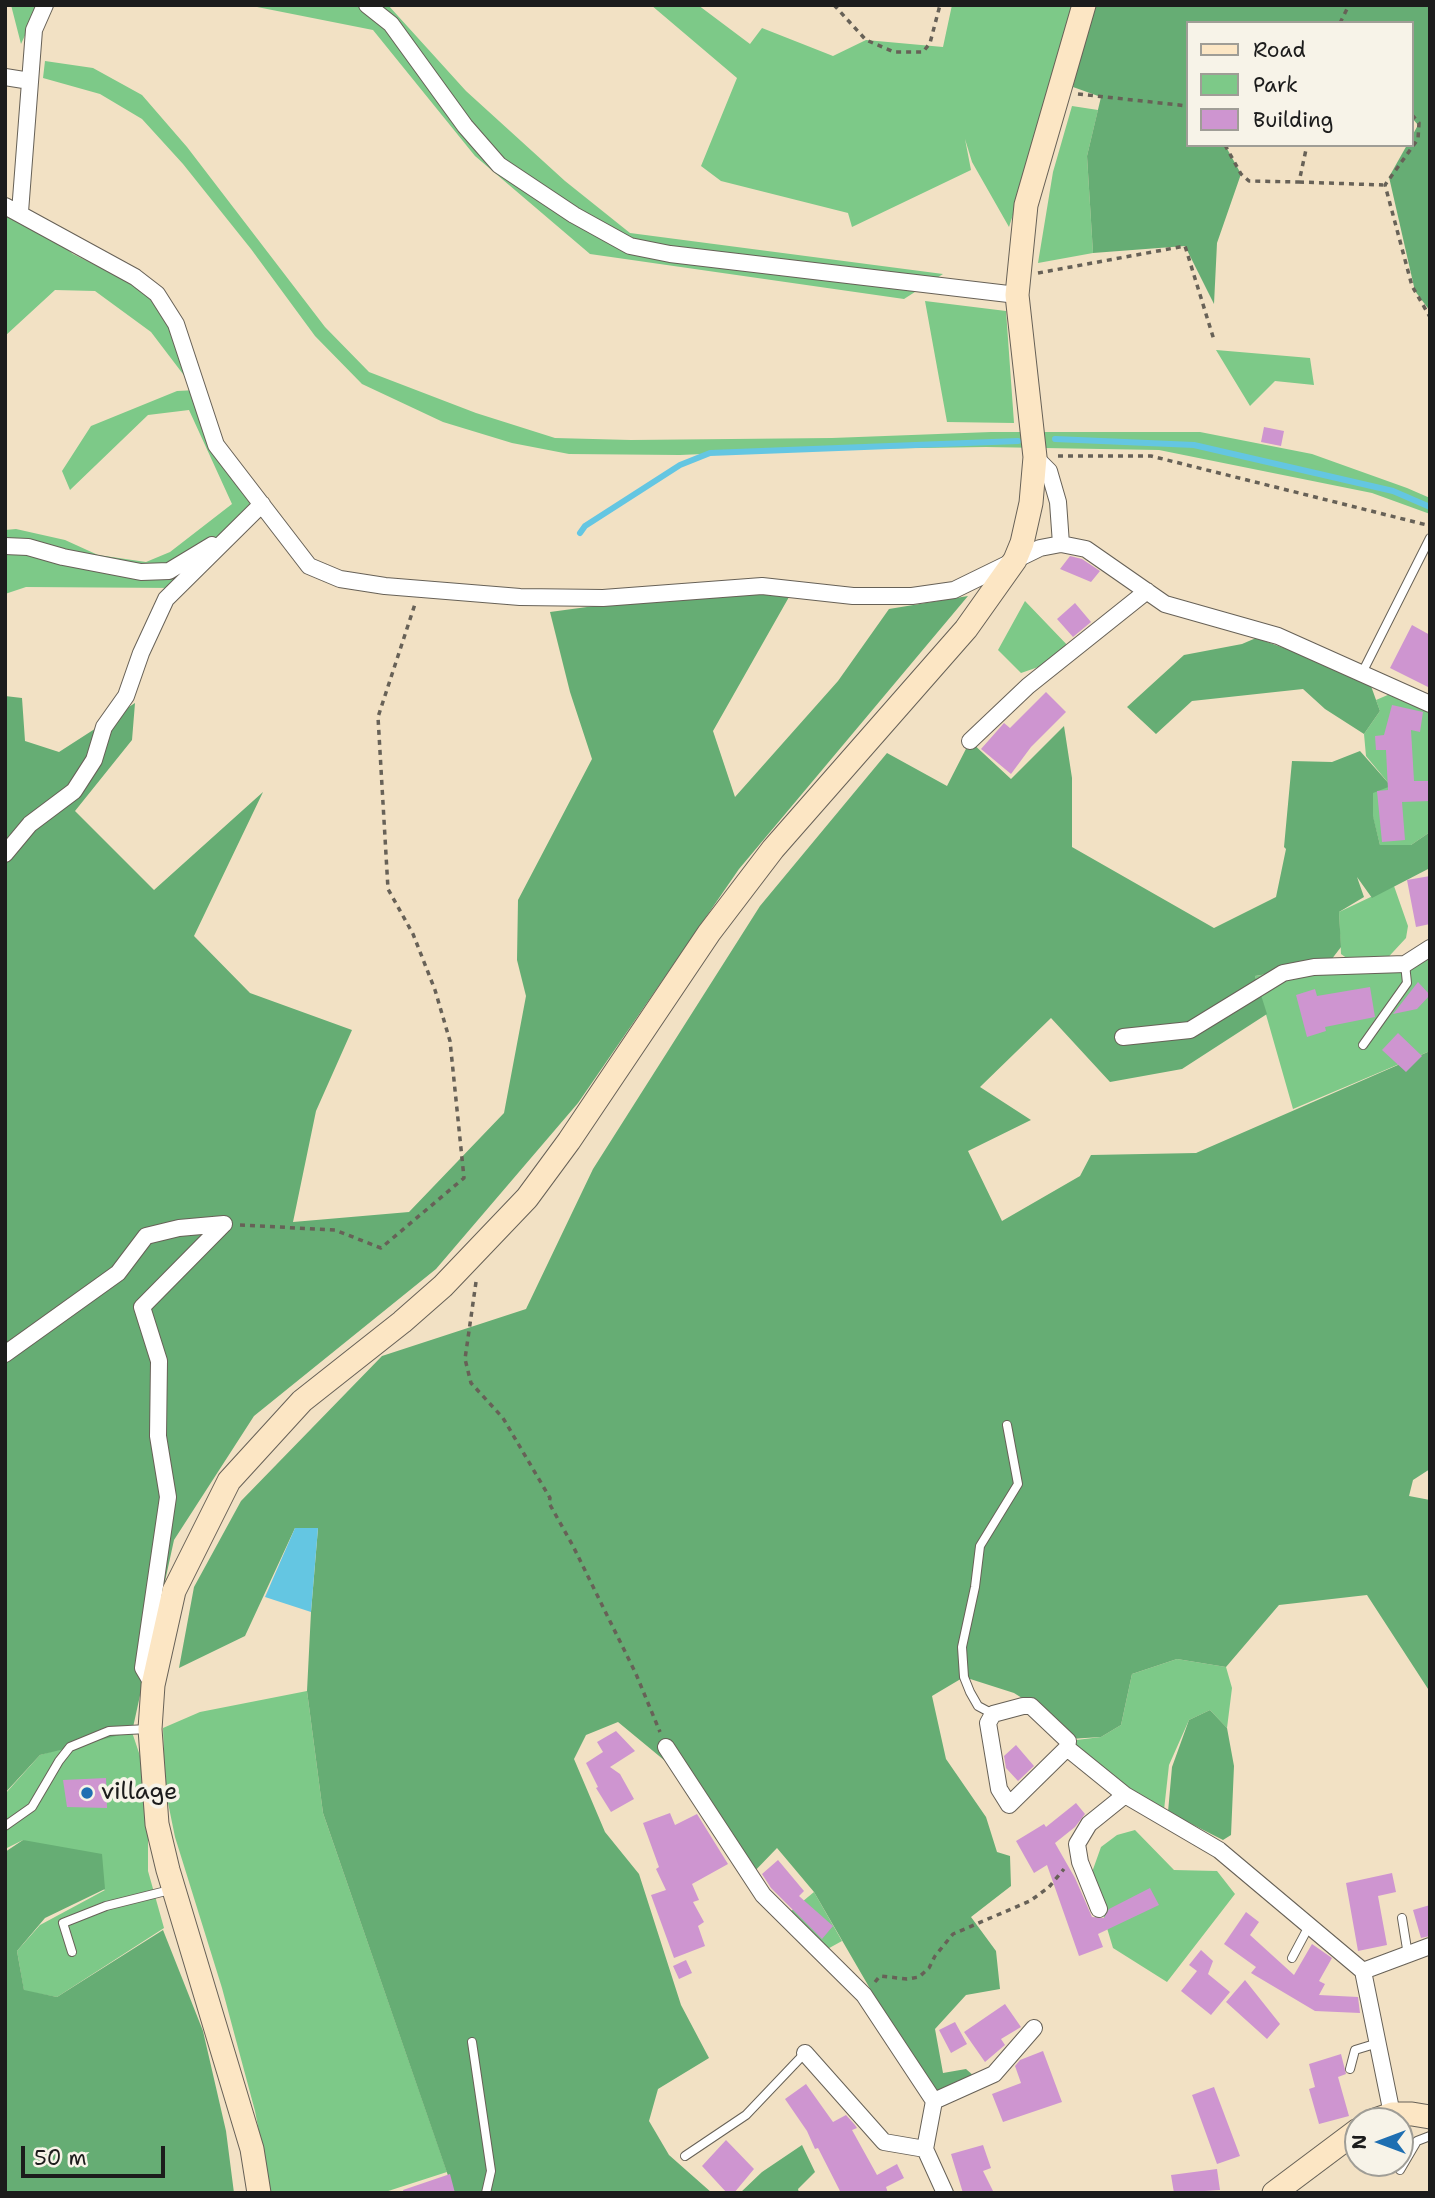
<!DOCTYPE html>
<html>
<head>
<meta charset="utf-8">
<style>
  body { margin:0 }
  #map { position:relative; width:1435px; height:2198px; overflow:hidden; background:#f2e1c4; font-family:"Shantell Sans",sans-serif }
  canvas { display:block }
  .frame { position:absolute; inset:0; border:7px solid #1c1c1c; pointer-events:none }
  .legend { position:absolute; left:1186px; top:21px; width:228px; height:126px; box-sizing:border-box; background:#f7f3e8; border:2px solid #9f9d96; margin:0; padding:9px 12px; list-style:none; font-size:21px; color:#1c1c1c }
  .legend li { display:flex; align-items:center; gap:14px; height:35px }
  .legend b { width:35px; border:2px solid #9f9d96 }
  .north { position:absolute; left:1344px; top:2107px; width:70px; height:70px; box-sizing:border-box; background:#f7f3e8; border:2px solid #9f9d96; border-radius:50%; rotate:270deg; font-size:19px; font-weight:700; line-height:28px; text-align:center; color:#1c1c1c }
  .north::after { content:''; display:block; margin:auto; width:24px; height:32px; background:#1f6fb2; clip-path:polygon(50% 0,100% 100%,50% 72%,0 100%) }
  .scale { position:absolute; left:21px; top:2146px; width:144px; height:32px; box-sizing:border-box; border:4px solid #1c1c1c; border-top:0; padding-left:9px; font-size:21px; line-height:24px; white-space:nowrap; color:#1c1c1c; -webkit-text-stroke:5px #f7f3e8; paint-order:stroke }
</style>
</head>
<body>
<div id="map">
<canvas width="1435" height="2198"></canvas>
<div class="frame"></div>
<ul class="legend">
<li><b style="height:9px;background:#fce6c4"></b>Road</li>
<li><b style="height:19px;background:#7dc988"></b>Park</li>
<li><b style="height:19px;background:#ce95d0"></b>Building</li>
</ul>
<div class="north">N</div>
<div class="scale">50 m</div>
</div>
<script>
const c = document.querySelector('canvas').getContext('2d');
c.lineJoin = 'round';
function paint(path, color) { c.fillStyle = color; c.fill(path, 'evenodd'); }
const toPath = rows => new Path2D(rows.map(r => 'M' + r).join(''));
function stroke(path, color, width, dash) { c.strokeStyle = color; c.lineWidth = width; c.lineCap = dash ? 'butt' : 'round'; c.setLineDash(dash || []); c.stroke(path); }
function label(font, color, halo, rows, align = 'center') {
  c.font = font + ' "Shantell Sans",sans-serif'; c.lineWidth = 7; c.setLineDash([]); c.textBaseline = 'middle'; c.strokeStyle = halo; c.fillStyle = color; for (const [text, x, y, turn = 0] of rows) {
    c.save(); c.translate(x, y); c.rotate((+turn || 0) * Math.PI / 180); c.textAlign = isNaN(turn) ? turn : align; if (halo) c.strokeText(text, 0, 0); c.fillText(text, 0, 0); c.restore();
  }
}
paint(toPath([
  [11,5,39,5,21,44],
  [247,5,388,5,466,91,565,181,630,233,943,274,904,299,590,254,475,156,373,30],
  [651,5,698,5,750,44,762,28,833,56,866,40,943,47,952,5,1079,5,1052,95,1009,227,972,162,965,139,971,170,852,227,848,213,721,181,701,166,737,78],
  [45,61,93,68,142,95,187,147,325,327,369,372,476,413,555,438,631,440,832,438,991,432,1200,432,1312,454,1407,488,1430,498,1430,514,1372,493,1159,450,986,447,794,450,680,455,569,454,512,443,443,422,362,384,315,336,251,249,183,164,142,119,100,94,43,78],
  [1072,106,1098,110,1087,156,1093,253,1038,263,1053,172],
  [5,209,44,231,73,254,140,287,173,326,186,378,151,332,95,291,55,290,5,336],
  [925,301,1006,311,1014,423,947,422],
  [1216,350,1310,358,1314,385,1275,381,1250,406],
  [197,390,258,508,177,588,26,587,5,594,5,530,16,529,65,540,98,555,146,562,170,552,232,504,189,410,148,415,70,490,62,471,91,426,177,391],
  [1025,601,1071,649,1050,663,1021,673,998,650],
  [1390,694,1430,713,1430,832,1411,845,1380,845,1366,790,1390,785,1366,756,1364,734,1380,711,1376,700],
  [1394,886,1408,926,1406,938,1381,965,1430,953,1430,1051,1293,1109,1255,976,1303,969,1348,959,1341,954,1339,912],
  [1177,1659,1226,1667,1232,1688,1227,1728,1210,1710,1189,1720,1169,1765,1164,1810,1125,1795,1068,1741,1101,1737,1121,1725,1132,1674],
  [307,1691,323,1813,447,2172,382,2193,271,2193,255,2111,222,1988,175,1837,165,1788,163,1728,200,1712],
  [132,1732,140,1756,148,1836,148,1871,164,1928,57,1997,24,1991,17,1951,40,1925,105,1890,23,1840,5,1849,5,1794,40,1755,79,1743],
  [1135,1830,1174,1870,1217,1871,1235,1894,1167,1982,1113,1948,1091,1875,1101,1847,1117,1835],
  [814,1892,842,1941,822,1952,785,1916]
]), '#7dc988');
paint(toPath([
  [1092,5,1430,5,1430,311,1415,291,1389,177,1407,145,1412,145,1412,136,1418,125,1412,118,1412,23,1188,23,1188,145,1225,145,1241,174,1217,243,1214,304,1185,246,1093,253,1087,156,1101,97,1073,87],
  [713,590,789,597,713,731,735,797,838,681,889,609,968,596,739,869,578,1103,436,1269,254,1416,174,1540,132,1732,40,1755,5,1793,5,696,22,698,25,741,59,752,135,703,132,740,75,811,154,890,263,792,194,936,250,993,352,1030,316,1111,293,1222,409,1212,504,1113,526,996,517,960,518,900,592,759,570,692,550,612],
  [1256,638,1323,662,1371,686,1380,711,1364,734,1325,709,1303,689,1192,701,1156,734,1127,707,1184,655,1242,644],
  [1064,726,1072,778,1072,847,1214,928,1276,897,1286,849,1284,847,1292,761,1332,762,1360,751,1391,786,1373,793,1373,816,1380,845,1411,845,1430,832,1430,868,1372,898,1357,877,1364,897,1339,912,1341,947,1328,964,1255,976,1267,1014,1182,1069,1110,1082,1051,1018,980,1087,1031,1120,968,1151,1002,1221,1080,1176,1091,1155,1196,1153,1430,1051,1430,1469,1413,1480,1409,1496,1430,1500,1430,1692,1367,1595,1279,1605,1226,1667,1177,1659,1132,1674,1121,1725,1101,1737,1054,1740,1038,1708,1014,1693,964,1677,932,1696,946,1759,986,1817,997,1852,1010,1856,1011,1886,971,1917,996,1951,1000,1989,966,1995,935,2029,943,2073,966,2069,975,2077,940,2095,905,2049,814,1892,777,1848,750,1876,693,1784,618,1722,586,1735,574,1759,605,1832,639,1874,681,2005,709,2058,658,2089,649,2121,669,2155,712,2193,454,2193,323,1813,307,1691,311,1612,318,1528,295,1528,245,1636,179,1668,194,1587,241,1501,382,1356,526,1309,593,1169,760,906,887,753,947,786,970,741,1011,779],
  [1210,1710,1227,1728,1234,1766,1231,1835,1223,1840,1168,1812,1172,1767,1189,1720],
  [23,1840,102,1854,105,1889,45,1918,17,1951,24,1990,57,1997,163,1930,203,2031,226,2131,234,2193,5,2193,5,1852],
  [802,2145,815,2172,798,2189,799,2193,740,2193,762,2172]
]), '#66ad74');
paint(toPath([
  [295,1528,318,1528,311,1612,265,1597]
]), '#64c6e2');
stroke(toPath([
  [1055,439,1194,445,1393,491,1430,507],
  [580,533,585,526,680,465,710,453,1018,441]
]), '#64c6e2', 6);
paint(toPath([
  [1264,427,1284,431,1281,446,1261,442],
  [1070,556,1082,559,1100,571,1091,582,1060,569],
  [1075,603,1091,622,1073,637,1057,619],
  [1412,625,1430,635,1430,688,1390,668],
  [1046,692,1066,712,1031,747,1011,774,981,749,1004,723,1010,728],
  [1392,705,1423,712,1420,732,1411,730,1414,781,1430,781,1430,801,1402,802,1405,840,1382,842,1377,791,1388,790,1386,750,1376,750,1375,736,1384,735],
  [1430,876,1430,924,1416,927,1407,880],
  [1418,982,1430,995,1417,1009,1393,1014],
  [1370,987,1375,1017,1325,1027,1326,1031,1307,1037,1296,995,1315,989,1317,996],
  [1398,1033,1422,1056,1406,1072,1382,1050],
  [616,1731,635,1751,610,1767,620,1774,634,1799,611,1812,596,1788,598,1787,586,1763,603,1752,597,1742],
  [1016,1745,1034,1766,1018,1781,1006,1768,1004,1756],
  [106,1778,107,1808,67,1807,63,1780],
  [1076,1803,1085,1814,1075,1827,1055,1843,1075,1878,1092,1917,1104,1918,1109,1909,1150,1888,1159,1905,1098,1934,1103,1947,1079,1956,1047,1865,1034,1873,1016,1841,1044,1824,1046,1827],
  [670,1813,675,1825,697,1814,728,1864,692,1884,699,1900,693,1902,704,1922,698,1926,705,1946,674,1958,651,1895,666,1890,656,1869,659,1867,643,1823],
  [778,1860,804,1891,799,1896,833,1926,822,1939,771,1888,762,1874],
  [1392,1873,1396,1892,1378,1896,1387,1945,1358,1951,1346,1883],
  [1430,1905,1430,1936,1421,1938,1413,1910],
  [1246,1912,1259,1922,1250,1935,1294,1975,1312,1944,1332,1958,1319,1981,1325,1984,1319,1995,1358,1997,1360,2013,1315,2011,1251,1973,1256,1967,1224,1944],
  [1201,1950,1213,1961,1208,1974,1230,1992,1211,2015,1181,1991,1197,1971,1189,1965],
  [686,1960,692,1973,679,1979,673,1966],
  [1245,1980,1280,2024,1267,2039,1226,2002],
  [1005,2004,1021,2027,1001,2039,1005,2045,985,2062,964,2032],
  [955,2022,967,2044,951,2053,939,2030],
  [1043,2051,1062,2102,1003,2122,992,2094,1021,2083,1015,2066,1020,2060],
  [1341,2054,1346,2074,1338,2077,1349,2116,1319,2124,1309,2089,1315,2087,1309,2064],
  [806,2084,833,2122,846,2115,855,2125,857,2128,852,2130,877,2175,897,2164,904,2178,886,2187,888,2193,841,2193,818,2148,815,2149,807,2131,785,2099],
  [1214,2087,1240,2156,1217,2164,1192,2095],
  [726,2140,754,2169,734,2193,727,2193,702,2166],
  [983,2145,991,2168,983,2171,994,2193,963,2193,951,2154],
  [1217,2169,1220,2190,1174,2193,1171,2175],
  [450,2174,455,2193,404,2193,403,2190]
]), '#ce95d0');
const lane = toPath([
  [1362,673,1430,538],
  [1363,1045,1407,983,1405,964],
  [993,1714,978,1706,970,1692,964,1677,962,1647,975,1587,980,1546,1018,1484,1007,1425],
  [5,1826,32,1807,59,1761,70,1747,109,1731,147,1729],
  [1402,1918,1408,1955],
  [72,1952,63,1923,106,1906,170,1890],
  [1292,1958,1309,1926],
  [472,2042,491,2171,486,2193],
  [1350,2069,1355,2050,1378,2043],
  [685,2156,746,2115,805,2053],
  [1400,2170,1417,2141,1430,2136]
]);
const street = toPath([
  [367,5,391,24,465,126,499,165,574,215,630,246,670,254,1017,295],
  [5,77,30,81],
  [5,206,135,277,157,294,176,324,216,445,309,566,340,579,385,586,520,597,603,598,762,586,853,596,912,596,954,590,1040,548,1061,544,1086,549,1165,604,1278,636,1430,704],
  [20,212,34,30,45,5],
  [1035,457,1049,471,1058,502,1061,544],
  [5,546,28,547,63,557,141,572,169,571,212,545],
  [970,741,1028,686,1147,591],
  [5,854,30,824,74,791,94,760,104,727,126,696,141,653,166,599,262,504],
  [1123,1037,1190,1030,1283,973,1314,967,1405,964,1430,948],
  [5,1354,118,1273,146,1236,179,1228,224,1224],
  [153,1685,143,1668,168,1497,158,1436,159,1361,142,1307,224,1224],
  [666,1747,763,1895,864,1995,934,2101,925,2149,945,2193],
  [1067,1748,1009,1805,999,1789,988,1723,993,1714,1023,1706,1031,1706,1068,1741,1067,1748,1125,1795,1219,1850,1363,1971,1392,2114],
  [1099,1909,1080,1862,1077,1844,1089,1824,1125,1795],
  [1363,1971,1430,1946],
  [805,2053,884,2142,925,2149],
  [934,2101,994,2074,1034,2028]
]);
const secondary = toPath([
  [1372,2121,1392,2114,1412,2114,1430,2117],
  [259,2193,252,2149,168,1870,157,1824,150,1729,153,1685,174,1591,229,1481,302,1401,402,1322,443,1286,527,1198,569,1141,709,933,773,849,966,629,1015,560,1022,543,1031,503,1035,457,1017,295,1026,205,1084,5],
  [1274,2193,1358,2130]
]);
stroke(lane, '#676157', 10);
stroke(street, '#676157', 18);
stroke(secondary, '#676157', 25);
stroke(toPath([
  [834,5,866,40,894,52,923,52,930,43,940,5],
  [1340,23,1349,5],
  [1078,94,1188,106],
  [1412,115,1419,123,1418,139,1385,185,1412,286,1430,317],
  [1225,145,1241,174,1249,181,1299,182,1307,145],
  [1299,182,1383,185],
  [1038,273,1185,246,1214,340],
  [1058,456,1151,456,1427,525],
  [240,1225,335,1230,381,1248,464,1178,450,1041,435,990,413,934,388,889,378,717,415,604],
  [476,1282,465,1359,471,1383,503,1418,550,1498,549,1503,573,1546,636,1674,660,1732],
  [875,1982,880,1976,907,1979,919,1977,929,1968,935,1956,953,1934,1030,1901,1049,1887,1064,1869]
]), '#676157', 3.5, [5, 5]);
stroke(lane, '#fff', 8);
stroke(street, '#fff', 16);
stroke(secondary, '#fce6c4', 23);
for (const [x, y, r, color] of [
  [87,1793,7,"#1f6fb2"]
]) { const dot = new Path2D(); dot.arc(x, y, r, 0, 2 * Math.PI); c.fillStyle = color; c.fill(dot); stroke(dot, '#f7f3e8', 2.5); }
label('24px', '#1c1c1c', '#f7f3e8', [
  ["village",101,1793]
], 'left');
</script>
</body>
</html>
